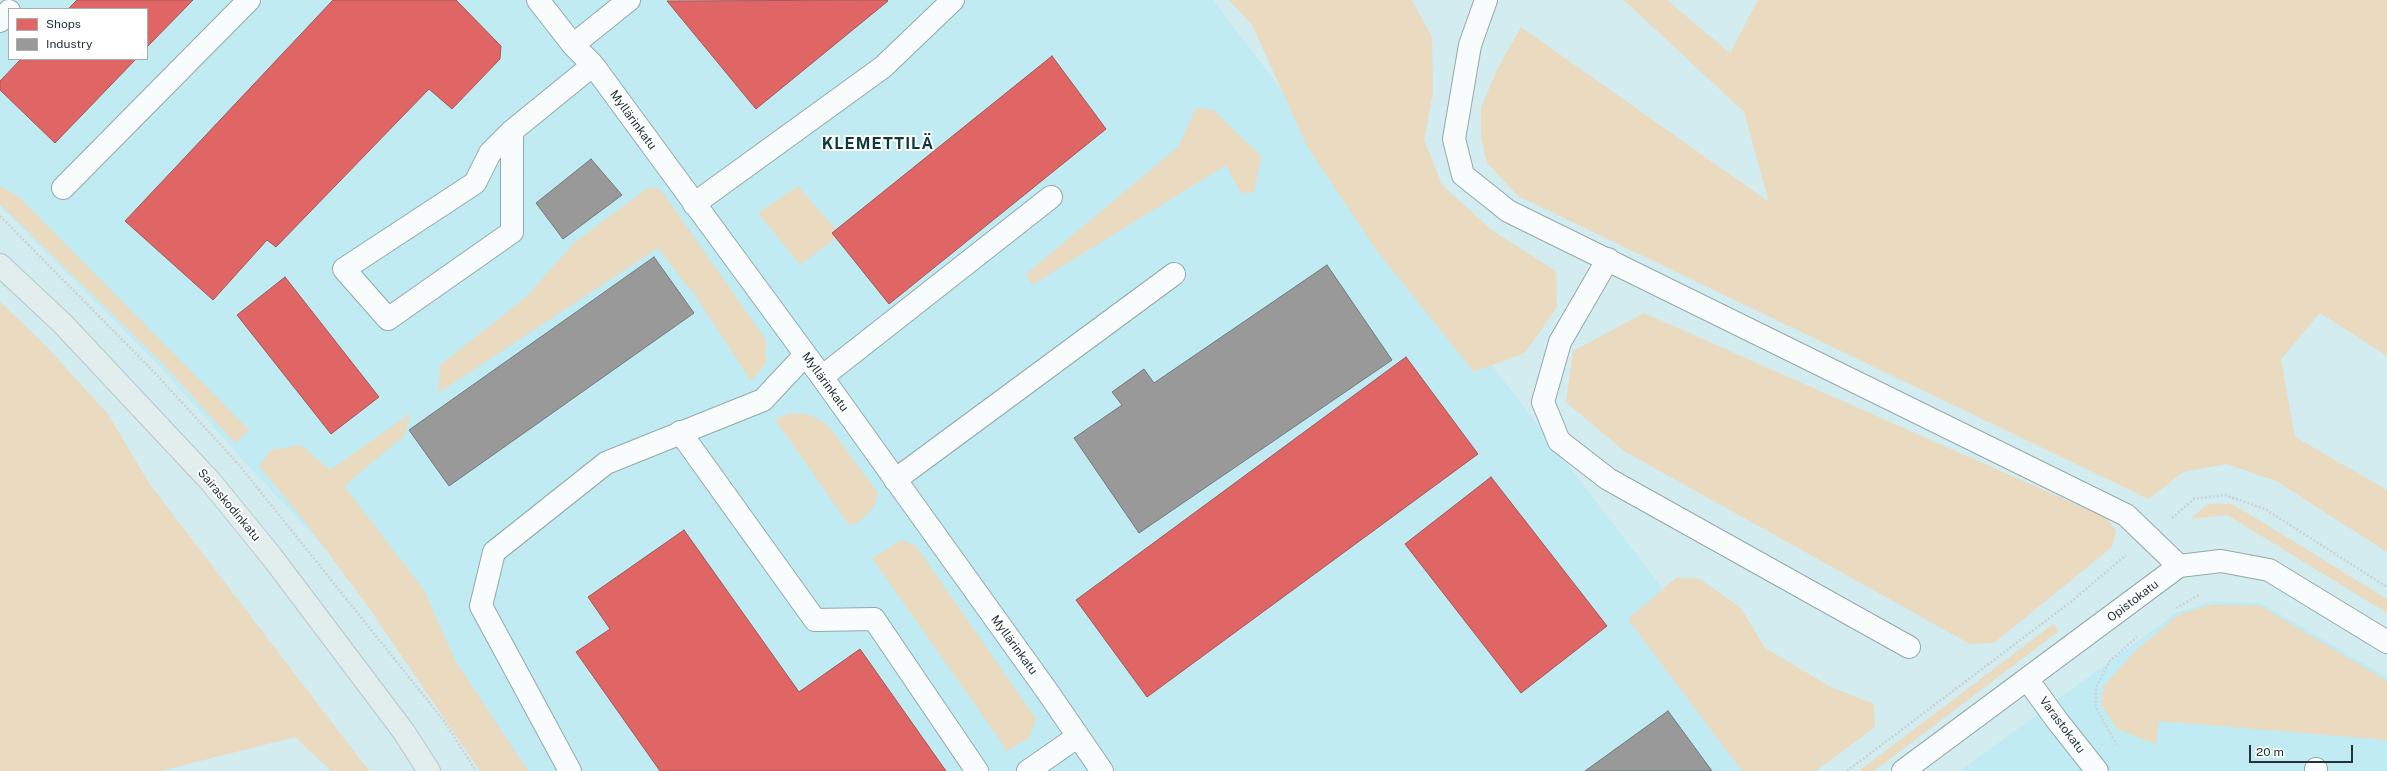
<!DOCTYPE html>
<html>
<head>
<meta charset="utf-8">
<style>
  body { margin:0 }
  #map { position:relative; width:2387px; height:771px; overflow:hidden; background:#d3ecf0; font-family:"Public Sans",sans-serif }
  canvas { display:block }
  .legend { position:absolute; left:8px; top:8px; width:140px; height:52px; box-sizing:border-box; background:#fff; border:1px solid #a7aeaf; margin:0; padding:5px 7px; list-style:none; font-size:12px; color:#223437 }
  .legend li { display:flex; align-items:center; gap:8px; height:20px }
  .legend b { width:20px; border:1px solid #a7aeaf }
  .scale { position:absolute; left:2249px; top:745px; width:104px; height:18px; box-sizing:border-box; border:2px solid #223437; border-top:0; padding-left:5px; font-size:12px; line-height:14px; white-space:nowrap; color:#223437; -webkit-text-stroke:3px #fff; paint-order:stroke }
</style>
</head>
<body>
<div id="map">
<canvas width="2387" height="771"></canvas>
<ul class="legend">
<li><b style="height:11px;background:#e06666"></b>Shops</li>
<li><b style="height:11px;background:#999"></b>Industry</li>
</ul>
<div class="scale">20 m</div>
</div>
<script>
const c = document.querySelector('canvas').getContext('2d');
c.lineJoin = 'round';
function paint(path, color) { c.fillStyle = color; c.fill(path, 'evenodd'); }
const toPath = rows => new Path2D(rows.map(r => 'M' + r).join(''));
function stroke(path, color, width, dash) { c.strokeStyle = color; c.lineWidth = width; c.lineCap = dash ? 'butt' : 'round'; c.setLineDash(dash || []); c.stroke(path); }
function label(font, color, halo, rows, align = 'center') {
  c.font = font + ' "Public Sans",sans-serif'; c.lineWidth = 4; c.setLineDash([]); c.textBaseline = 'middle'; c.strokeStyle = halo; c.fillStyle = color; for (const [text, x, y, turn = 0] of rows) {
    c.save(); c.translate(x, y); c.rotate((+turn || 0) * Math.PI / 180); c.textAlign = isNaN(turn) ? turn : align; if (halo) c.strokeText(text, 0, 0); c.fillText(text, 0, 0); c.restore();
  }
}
paint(toPath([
  [0,0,1213,0,1798,766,1792,771,505,771,443,674,244,461,161,368,0,206],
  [9,9,147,9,147,59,9,59],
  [2212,601,2261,603,2387,677,2387,771,1960,771,2176,613]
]), '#c1ebf2');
paint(toPath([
  [1229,0,1412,0,1432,37,1433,92,1424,140,1442,185,1493,231,1556,271,1557,307,1525,353,1474,372,1377,251,1308,148,1252,25],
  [1624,0,1667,0,1730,53,1758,0,2387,0,2387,356,2320,313,2281,359,2295,437,2387,490,2387,552,2276,481,2227,464,2183,472,2149,499,1518,196,1487,163,1481,138,1481,107,1498,68,1521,27,1769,202,1744,112],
  [1196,108,1213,110,1261,156,1254,192,1241,193,1226,165,1032,285,1026,274,1179,146],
  [0,186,19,197,249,430,235,443,165,366,0,204],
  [798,186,836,230,832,233,836,238,800,265,758,213],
  [649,187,661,190,766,340,766,363,751,381,693,292,700,289,691,291,658,248,438,393,440,365,526,297,575,242],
  [0,302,44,344,108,414,149,483,369,771,331,771,295,737,161,771,0,771],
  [1644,313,2107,518,2116,531,2112,547,1994,643,1970,644,1624,451,1566,402,1573,351],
  [411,413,404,436,344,486,424,590,455,660,528,771,480,771,367,605,303,519,259,466,271,450,301,445,330,470],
  [793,413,810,415,827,424,878,493,874,507,859,522,849,525,775,419],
  [2208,504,2232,504,2254,517,2387,599,2387,613,2227,515,2190,519],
  [902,540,916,546,1036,719,1029,738,1005,752,1004,746,872,558],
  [1676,578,1698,578,1741,608,1765,648,1831,687,1874,704,1875,727,1816,771,1742,771,1628,619],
  [2213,604,2261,606,2387,681,2387,740,2159,721,2156,744,2117,729,2101,704,2103,687,2134,652,2178,615],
  [2053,624,2059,631,1874,771,1859,771]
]), '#e9dac0');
const shops = toPath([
  [77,0,193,0,147,47,147,9,68,9,77,0],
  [333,0,456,0,501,46,500,59,452,109,429,89,276,247,267,240,213,300,125,221,333,0],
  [887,0,888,1,756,109,667,1,887,0],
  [1052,56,1106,129,889,304,832,233,1052,56],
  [21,59,136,59,55,143,0,90,0,81,21,59],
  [285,277,379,397,331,434,237,315,285,277],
  [1406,357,1478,454,1147,697,1076,600,1406,357],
  [1491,477,1607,626,1521,693,1405,544,1491,477],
  [684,530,799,692,860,649,946,771,660,771,576,652,610,629,588,597,684,530]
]);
paint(shops, '#e06666');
stroke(shops, '#a75758', 1);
const industry = toPath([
  [591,159,622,195,563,239,536,203,591,159],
  [654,257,694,313,449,486,409,430,654,257],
  [1327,265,1392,360,1139,533,1074,438,1122,405,1112,392,1144,369,1154,383,1327,265],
  [1668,711,1712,771,1585,771,1668,711]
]);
paint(industry, '#999');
stroke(industry, '#757b7c', 1);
const minor = toPath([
  [538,0,573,45,593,65,822,377,1047,691,1102,771],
  [1486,0,1470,45,1454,139,1463,175,1508,211,2126,515,2179,566],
  [0,21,9,11],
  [573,45,629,0],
  [512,131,512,232,388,319,344,269,475,183,490,153,512,131,593,65],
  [63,188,249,0],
  [694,204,883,67,953,0],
  [1608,259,1560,342,1543,402,1559,441,1608,479,1909,647],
  [822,377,1051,197],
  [680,432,815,620,874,619,977,771],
  [895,480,1174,274],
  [2027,679,2056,719,2097,771],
  [570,771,481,606,494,552,606,463,763,400,805,355],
  [1028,771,1077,737],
  [1903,771,2179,566,2221,561,2269,570,2387,642],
  [2316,771,2316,769]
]);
const major = toPath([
  [0,265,63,324,211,482,272,557,404,732,429,771]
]);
stroke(minor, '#95a8ab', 24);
stroke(major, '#bbc7ca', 24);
stroke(toPath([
  [0,216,155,373,239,465,444,721,476,771],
  [2172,518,2194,499,2225,495,2265,509,2387,587],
  [2176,608,2199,595],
  [2117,745,2096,708,2096,687,2110,661,2137,637],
  [1847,771,2072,601,2126,555]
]), '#cbd2d4', 2.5, [2, 2]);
stroke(minor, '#f8fcfd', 22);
stroke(major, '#e2edee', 22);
label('12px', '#223437', '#fff', [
  ["Myllärinkatu",633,120,54],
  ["Myllärinkatu",825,382,54],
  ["Sairaskodinkatu",229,505,50],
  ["Opistokatu",2133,601,-37],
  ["Myllärinkatu",1014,645,54],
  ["Varastokatu",2062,725,53]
]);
c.letterSpacing = '1px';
label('bold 16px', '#0c393f', '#fff', [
  ["KLEMETTILÄ",878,144]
]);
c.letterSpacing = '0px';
</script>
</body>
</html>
